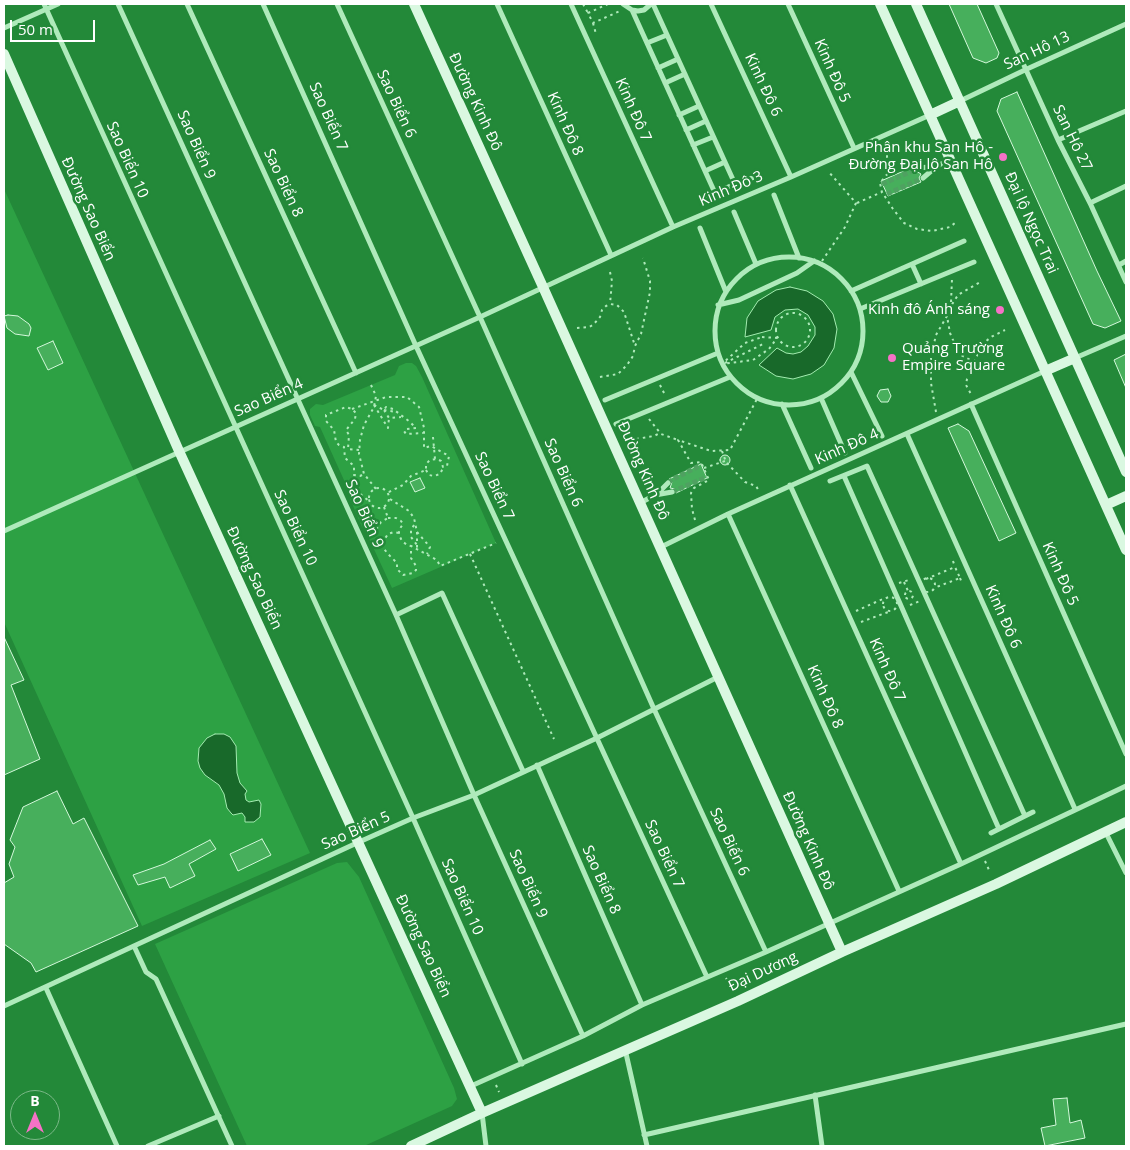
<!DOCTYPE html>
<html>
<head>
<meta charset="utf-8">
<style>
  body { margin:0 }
  #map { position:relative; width:1130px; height:1150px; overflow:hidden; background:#238939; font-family:"Open Sans",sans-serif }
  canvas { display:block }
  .frame { position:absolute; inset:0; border:5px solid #fff; pointer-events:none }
  .north { position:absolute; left:10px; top:1090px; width:50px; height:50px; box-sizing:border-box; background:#238939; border:1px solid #7bb888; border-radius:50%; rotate:0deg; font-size:14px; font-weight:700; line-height:20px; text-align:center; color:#fff }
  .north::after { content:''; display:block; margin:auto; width:18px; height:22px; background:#f572c6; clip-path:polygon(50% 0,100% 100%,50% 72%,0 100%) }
  .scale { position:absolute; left:10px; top:20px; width:85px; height:22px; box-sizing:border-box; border:2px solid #fff; border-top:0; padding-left:6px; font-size:15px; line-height:18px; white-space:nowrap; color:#fff; -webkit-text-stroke:4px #238939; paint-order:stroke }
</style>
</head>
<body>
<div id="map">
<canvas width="1130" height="1150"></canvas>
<div class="frame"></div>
<div class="north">B</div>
<div class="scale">50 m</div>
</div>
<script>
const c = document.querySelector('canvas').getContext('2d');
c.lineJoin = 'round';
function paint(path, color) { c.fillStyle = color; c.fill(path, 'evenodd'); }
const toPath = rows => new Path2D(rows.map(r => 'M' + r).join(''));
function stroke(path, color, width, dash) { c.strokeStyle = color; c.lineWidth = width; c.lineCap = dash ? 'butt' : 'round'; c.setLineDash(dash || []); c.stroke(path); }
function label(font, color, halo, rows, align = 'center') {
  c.font = font + ' "Open Sans",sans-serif'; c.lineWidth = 5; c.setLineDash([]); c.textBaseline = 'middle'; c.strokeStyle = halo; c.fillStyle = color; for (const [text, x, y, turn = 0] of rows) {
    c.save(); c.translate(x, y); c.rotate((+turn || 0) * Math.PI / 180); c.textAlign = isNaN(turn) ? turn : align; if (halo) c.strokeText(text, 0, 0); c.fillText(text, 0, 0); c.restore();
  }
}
paint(toPath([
  [4,189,310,853,142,926,4,622],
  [406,363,412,363,416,366,422,377,496,543,392,588,366,532,362,527,348,494,348,489,320,427,315,426,310,415,310,409,316,404,323,405,395,375,399,366],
  [347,862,359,877,454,1088,457,1099,452,1106,364,1146,247,1146,155,944,337,863]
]), '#2da144');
const water = toPath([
  [790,287,807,291,823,301,833,314,837,329,834,348,824,365,811,374,793,379,776,376,759,365,777,348,786,353,793,354,801,352,808,346,815,335,815,327,808,315,798,309,785,310,775,317,771,330,745,337,747,318,758,301,776,290,790,287],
  [215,734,224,734,230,737,236,746,237,773,240,783,247,791,245,794,246,800,249,802,259,800,261,804,260,817,254,822,245,822,245,817,242,813,233,815,231,813,227,808,224,794,219,785,205,775,200,768,198,761,199,748,207,738,215,734]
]);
paint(water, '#18692a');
stroke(water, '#a3ebb0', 1);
const building = toPath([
  [949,4,977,4,999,53,997,58,986,63,973,58,949,4],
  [1017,92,1097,271,1121,321,1105,328,1093,324,997,111,1001,99,1017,92],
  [915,166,916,171,921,174,919,178,921,182,888,196,881,181,915,166],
  [8,315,18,316,29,324,31,328,29,336,15,334,7,328,4,316,8,315],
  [53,341,63,363,48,370,37,348,53,341],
  [1126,354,1126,388,1114,360,1126,354],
  [888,389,891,396,888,402,881,402,877,396,880,390,888,389],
  [958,424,969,431,1016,533,999,541,948,428,958,424],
  '720 460a5 5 0 1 1 10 0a5 5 0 1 1-10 0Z',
  [701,464,707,478,676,493,675,489,670,488,672,482,669,479,701,464],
  [420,478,425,488,415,492,410,482,420,478],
  [4,637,24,680,11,685,40,759,4,775,4,637],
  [57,791,73,824,84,818,138,926,36,972,31,963,4,944,4,883,14,877,9,864,15,847,10,840,23,807,57,791],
  [262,839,271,855,238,871,230,854,262,839],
  [210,840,216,849,189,864,195,876,170,888,165,877,138,885,133,875,164,864,210,840],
  [1067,1098,1070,1123,1081,1120,1085,1138,1045,1146,1041,1128,1056,1125,1053,1099,1067,1098]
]);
paint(building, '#47af5c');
stroke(building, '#d4f8db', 1);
stroke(toPath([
  [882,184,919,168],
  [887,194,923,178],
  [668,483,673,479,701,465],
  [672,492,707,477]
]), '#4fa161', 5, [5, 2.5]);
stroke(toPath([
  [583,4,588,13],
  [608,4,588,13,593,23,620,11],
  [593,23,596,34],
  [890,143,887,149,887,157,890,168,889,172,880,183,882,192,893,209,904,223,917,229,932,231,950,227,955,223],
  [857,203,882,192],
  [822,261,845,227,856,203,828,171],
  [610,272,612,281,610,304],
  [951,302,952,279],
  '776 330a17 17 0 1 1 34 0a17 17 0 1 1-34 0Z',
  [947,316,949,309,958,295,982,281],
  [577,328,589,327,593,325,600,317,602,310,606,306,610,304,617,305,624,312,635,346,641,334,650,292,650,281,643,258],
  [762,337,777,338,769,349,753,360,722,364,745,343,762,337],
  [974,362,977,356,978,348,991,337,1005,330],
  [725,363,763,344],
  [600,377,618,374,627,365,633,356,635,346],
  [371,385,376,396,374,407,364,425,360,440,359,454,364,474,376,489],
  [660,385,665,395],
  [374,405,384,410,386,407,393,409,410,422,416,428,407,429,404,431,406,434,423,433],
  [374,405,388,428,389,418],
  [352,409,386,397,407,397,419,407,424,428,424,448,431,446,449,456,447,466,443,467,441,461,437,459,430,460,426,464,426,470,411,476,403,485,387,493],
  [384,410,389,418,401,417],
  [384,410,396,412],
  [936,412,931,383,931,357,936,335,947,316,950,333,959,354,974,362,973,369,967,379,966,385,972,396],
  [649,419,661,434,678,440],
  [433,437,435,459],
  [630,440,654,436,660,433],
  [359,450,348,449,349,435,346,430,355,419,356,413,352,409,346,407,326,415,326,421,334,430,336,442,339,445,344,447,345,458,354,466,354,475,360,476,364,474],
  [722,451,726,462,745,482,756,486,759,491],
  [704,468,725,461],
  [426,470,429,475,434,476,440,474,443,468],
  '369 498a10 10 0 1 1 20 0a10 10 0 1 1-20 0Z',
  [348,491,359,493,369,501],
  [390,499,409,511,414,518,417,532,417,549],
  [384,507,388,518,381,522,376,530,375,535,387,553,397,563,397,569,403,575,413,573,416,570,416,566,411,558,411,546,437,560,440,566,496,543],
  [388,518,396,518,401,521,403,524,399,530,399,535,402,541,407,545,411,546],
  [695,520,692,509,691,493,694,488,709,480,701,462,691,463,678,440,711,451,730,450,758,397],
  [414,525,411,530,411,537,417,545],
  [417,532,430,547,427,554],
  [382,543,388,534,394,532,399,533],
  [470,554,554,739],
  [953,561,955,567],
  [960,578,962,583],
  '921 585a7 7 0 1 1 14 0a7 7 0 1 1-14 0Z',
  [926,579,955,567,960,578,934,588],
  [904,582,908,591],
  [899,583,909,580],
  '905 595a4 4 0 1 1 8 0a4 4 0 1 1-8 0Z',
  '883 604a7 7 0 1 1 14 0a7 7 0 1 1-14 0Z',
  [910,605,920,601],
  [856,611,885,598],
  [861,622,891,611],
  [985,861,989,870],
  [726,978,731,987],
  [496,1085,499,1092]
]), '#afeabb', 2, [2.5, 4]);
stroke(toPath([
  [44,4,413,818,522,1064],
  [118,4,396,615,474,795,583,1036],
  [187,4,356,373],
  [263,4,416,346,707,977],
  [337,4,480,317,654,709,766,952],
  [497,4,611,255],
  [571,4,673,227],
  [623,4,632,10,638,11,644,10,651,4],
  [711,4,791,177],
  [788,4,854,148],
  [996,4,1058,140,1090,203,1126,282],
  [632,10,715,193,735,184,653,4],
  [4,28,58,4],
  [647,43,667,35],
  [658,68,678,59],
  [665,83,685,74],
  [960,101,1027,69,1126,24],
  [679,115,699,106],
  [686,130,706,121],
  [1058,140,1126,111],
  [693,145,713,137],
  [919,168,937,166,950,160],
  [705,171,725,162],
  [923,178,937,166],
  [735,184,752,178],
  [774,195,799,258],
  [704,199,715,193],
  [1090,203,1126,186],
  [734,212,756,264],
  [700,228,726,292],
  '715 331a74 74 0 1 1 148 0a74 74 0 1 1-148 0Z',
  [912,264,921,284],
  [1119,265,1126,261],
  [851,291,964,241],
  [718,305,739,300,797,273,814,261],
  [860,309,974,262],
  [1075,358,1126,336],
  [851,372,882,436],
  [821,398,845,453],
  [605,400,718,353],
  [782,404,811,468],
  [971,404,1126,754],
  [616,424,730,377],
  [907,434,1075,809],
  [844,476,999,829],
  [830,481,867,466,1025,816,991,833],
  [790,485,961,864],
  [656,495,668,483],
  [640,503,655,495,672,492],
  [728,514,899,891],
  [4,531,480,317,673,227,791,177,930,115],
  [661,547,728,514,1045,371],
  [396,615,442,593,523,771],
  [537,765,642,1005],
  [1025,816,1033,812],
  [1105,831,1126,873],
  [134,946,146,972,156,979,232,1146],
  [46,988,117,1146],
  [4,1006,359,842,413,818,474,795,597,738,718,677],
  [625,1049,647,1146],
  [471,1086,583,1036,642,1005,766,952,961,864,1126,786],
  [815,1095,822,1146],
  [482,1113,486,1146],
  [644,1135,1126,1024],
  [148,1146,219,1116]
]), '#afeabb', 5);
stroke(toPath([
  [414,4,543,287,842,952],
  [880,4,1126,550],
  [916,4,1126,472],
  [4,54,179,451,482,1113],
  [930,115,960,101],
  [1045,371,1075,358],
  [1106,505,1126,496],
  [411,1146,482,1113,738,1001,842,952,996,884,1126,822]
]), '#daf8e1', 10);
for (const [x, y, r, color] of [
  [1003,157,5,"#f572c6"],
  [1000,310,5,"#f572c6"],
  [892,358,5,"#f572c6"]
]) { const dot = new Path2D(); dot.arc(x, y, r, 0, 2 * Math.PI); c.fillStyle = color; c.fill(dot); stroke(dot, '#238939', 2); }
label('15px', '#fff', '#238939', [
  ["San Hô 13",1037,51,-25],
  ["Kinh Đô 5",832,71,66],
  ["Kinh Đô 6",763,85,65],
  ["Đường Kinh Đô",475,102,65],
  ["Sao Biển 6",396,104,65],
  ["Kinh Đô 7",633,110,66],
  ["Sao Biển 7",328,117,66],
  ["Kinh Đô 8",565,124,66],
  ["San Hô 27",1072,138,64],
  ["Sao Biển 9",196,145,66],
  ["Sao Biển 10",127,160,66],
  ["Sao Biển 8",283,183,65],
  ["Kinh Đô 3",731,189,-23],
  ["Đường Sao Biển",88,209,66],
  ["Đại lộ Ngọc Trai",1031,223,66],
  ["Sao Biển 4",269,398,-24],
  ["Kinh Đô 4",847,447,-24],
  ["Đường Kinh Đô",643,471,66],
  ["Sao Biển 6",563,473,66],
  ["Sao Biển 7",494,486,65],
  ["Sao Biển 9",364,514,66],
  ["Sao Biển 10",295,528,65],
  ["Kinh Đô 5",1060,574,66],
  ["Đường Sao Biển",254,578,65],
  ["Kinh Đô 6",1003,617,66],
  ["Kinh Đô 7",887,670,66],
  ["Kinh Đô 8",825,697,66],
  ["Sao Biển 5",356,831,-24],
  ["Đường Kinh Đô",808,841,66],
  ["Sao Biển 6",729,842,65],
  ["Sao Biển 7",664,854,65],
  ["Sao Biển 8",601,880,66],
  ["Sao Biển 9",528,884,66],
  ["Sao Biển 10",462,897,66],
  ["Đường Sao Biển",423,946,65],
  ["Đại Dương",763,972,-25]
]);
label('15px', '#fff', '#238939', [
  ["Phân khu San Hô -",993,148],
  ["Đường Đại lộ San Hô",993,165],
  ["Kinh đô Ánh sáng",990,310],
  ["Quảng Trường",902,349,"left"],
  ["Empire Square",902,366,"left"]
], 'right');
</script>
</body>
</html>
